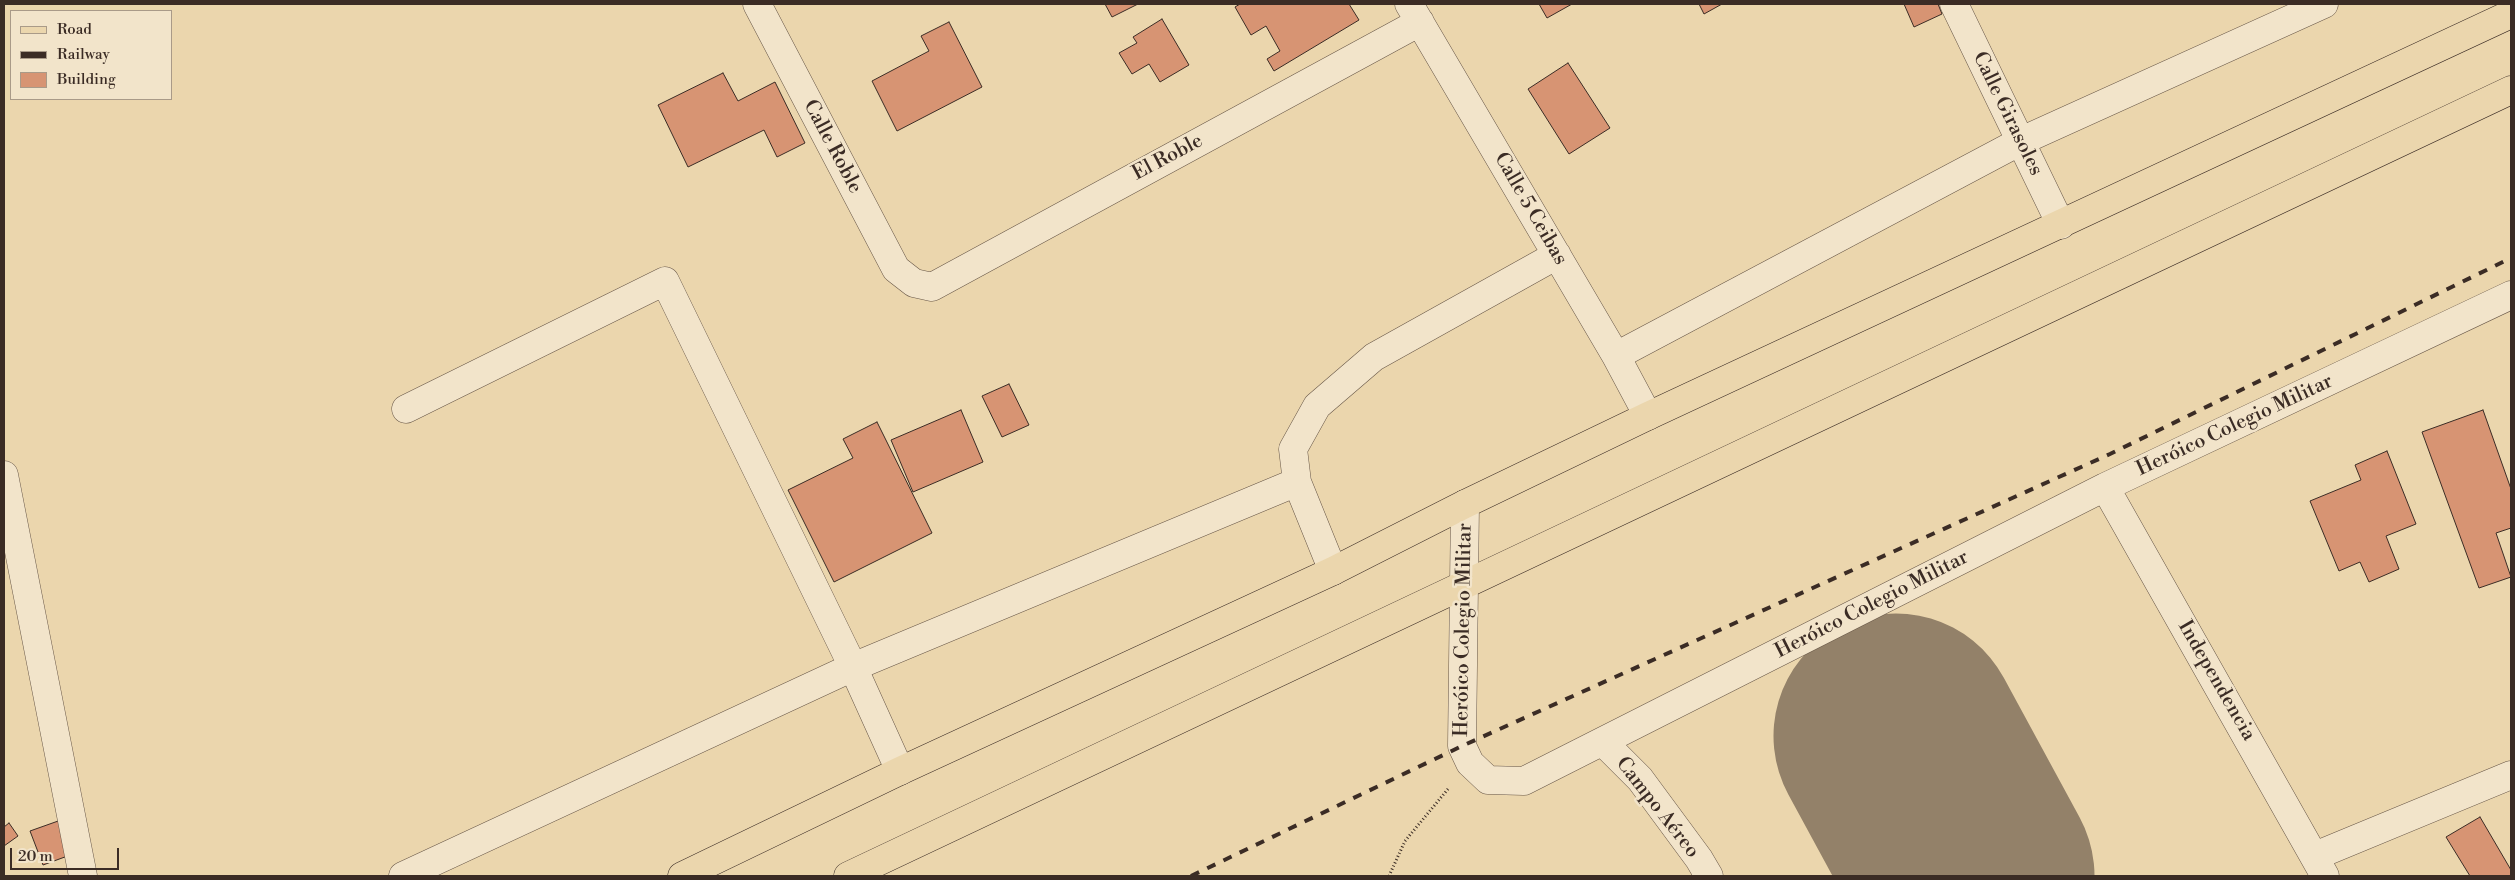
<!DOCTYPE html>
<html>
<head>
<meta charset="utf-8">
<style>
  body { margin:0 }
  #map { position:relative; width:2515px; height:880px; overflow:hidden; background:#ebd6ad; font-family:"Libre Bodoni",serif }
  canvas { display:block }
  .frame { position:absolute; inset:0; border:5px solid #3b2c25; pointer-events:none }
  .legend { position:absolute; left:10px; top:10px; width:162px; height:90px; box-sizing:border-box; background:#f2e4ca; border:1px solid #a99a88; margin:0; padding:6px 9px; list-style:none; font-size:15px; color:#3b2c25 }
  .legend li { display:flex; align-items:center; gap:10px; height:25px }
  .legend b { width:25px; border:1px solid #a99a88 }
  .scale { position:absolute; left:10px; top:848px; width:109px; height:22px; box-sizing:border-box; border:2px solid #3b2c25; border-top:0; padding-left:6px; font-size:15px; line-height:18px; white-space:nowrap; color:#3b2c25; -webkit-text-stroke:4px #f2e4ca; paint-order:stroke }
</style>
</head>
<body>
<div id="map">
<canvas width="2515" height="880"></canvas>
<div class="frame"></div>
<ul class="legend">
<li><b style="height:6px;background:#ebd6ad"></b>Road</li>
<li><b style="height:6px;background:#3b2c25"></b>Railway</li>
<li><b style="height:14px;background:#d79473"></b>Building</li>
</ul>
<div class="scale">20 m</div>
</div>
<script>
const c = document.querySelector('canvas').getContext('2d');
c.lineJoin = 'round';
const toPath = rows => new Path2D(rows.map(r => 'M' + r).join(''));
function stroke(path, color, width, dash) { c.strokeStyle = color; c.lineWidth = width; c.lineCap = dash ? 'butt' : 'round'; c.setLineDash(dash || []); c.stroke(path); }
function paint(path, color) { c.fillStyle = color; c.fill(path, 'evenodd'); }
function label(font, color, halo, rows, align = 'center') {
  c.font = font + ' "Libre Bodoni",serif'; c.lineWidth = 5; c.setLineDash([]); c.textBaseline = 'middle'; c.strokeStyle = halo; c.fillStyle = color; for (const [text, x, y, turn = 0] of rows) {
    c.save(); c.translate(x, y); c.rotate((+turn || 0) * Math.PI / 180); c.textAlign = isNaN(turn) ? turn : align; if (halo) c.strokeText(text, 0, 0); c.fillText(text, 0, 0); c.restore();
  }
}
stroke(toPath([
  [1896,736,1972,876]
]), '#938169', 245);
const building = toPath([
  [1105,4,1138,4,1112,17,1105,4],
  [1240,4,1349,4,1359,20,1274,71,1267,59,1280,51,1266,26,1251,35,1235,7,1240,4],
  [1539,4,1572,4,1547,18,1539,4],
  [1699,4,1722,4,1704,14,1699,4],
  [1904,4,1938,4,1942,14,1914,27,1904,4],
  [1162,19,1189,65,1160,82,1149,64,1132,74,1119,53,1137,43,1133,37,1162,19],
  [949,22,982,87,897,131,872,81,929,51,921,36,949,22],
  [1568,63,1610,128,1569,154,1528,89,1568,63],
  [723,73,738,101,775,82,805,143,777,157,764,130,688,167,658,105,723,73],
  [1009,384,1029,425,1002,437,982,396,1009,384],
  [961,410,983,462,913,492,891,440,961,410],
  [2483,410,2511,489,2511,528,2496,533,2511,577,2479,588,2422,432,2483,410],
  [877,422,932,533,834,582,788,490,853,458,843,439,877,422],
  [2387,451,2416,524,2386,536,2399,569,2369,582,2360,562,2339,571,2310,501,2361,480,2355,465,2387,451],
  [2480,817,2511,870,2511,876,2470,876,2446,837,2480,817],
  [61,820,73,854,43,865,30,831,61,820],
  [9,823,18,836,4,846,4,827,9,823]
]);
paint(building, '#d79473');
stroke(building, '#3b2c25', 1);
const minor = toPath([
  [757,4,896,269,914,283,932,287,1420,22],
  [1409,4,1616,356,1648,416],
  [1954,4,2061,225],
  [1616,356,2019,142,2324,4],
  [406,409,665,281,853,667,900,771],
  [4,475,83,876],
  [2105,487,2325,876],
  [1465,504,1462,746,1470,763,1488,780,1524,781,2105,487,2511,295],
  [1333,571,1297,482,1293,449,1317,406,1374,357,1557,255],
  [1603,742,1640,779,1699,859,1709,876],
  [2315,856,2511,775],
  [403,876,853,667,1297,482]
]);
const major = toPath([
  [682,876,900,771,1333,571,1465,504,1648,416,2511,14],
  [848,876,2511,90]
]);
stroke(minor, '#675647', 29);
stroke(major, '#3b2c25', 29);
stroke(toPath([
  [1389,876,1405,841,1448,789]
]), '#3b2c25', 3, [1, 2.5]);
stroke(minor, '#f2e4ca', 28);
stroke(major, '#ebd6ad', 28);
stroke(toPath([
  [1191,876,1462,746,2110,454,2511,258]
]), '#3b2c25', 4, [9, 9]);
label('20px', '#3b2c25', '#f2e4ca', [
  ["Calle Girasoles",2007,114,64],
  ["Calle Roble",832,147,62],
  ["El Roble",1168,158,-28],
  ["Calle 5 Ceibas",1530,209,60],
  ["Heróico Colegio Militar",2235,426,-25],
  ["Heróico Colegio Militar",1872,605,-27],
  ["Heróico Colegio Militar",1464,630,-89],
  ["Independencia",2216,681,60],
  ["Campo Aéreo",1657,808,52]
]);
</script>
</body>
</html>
